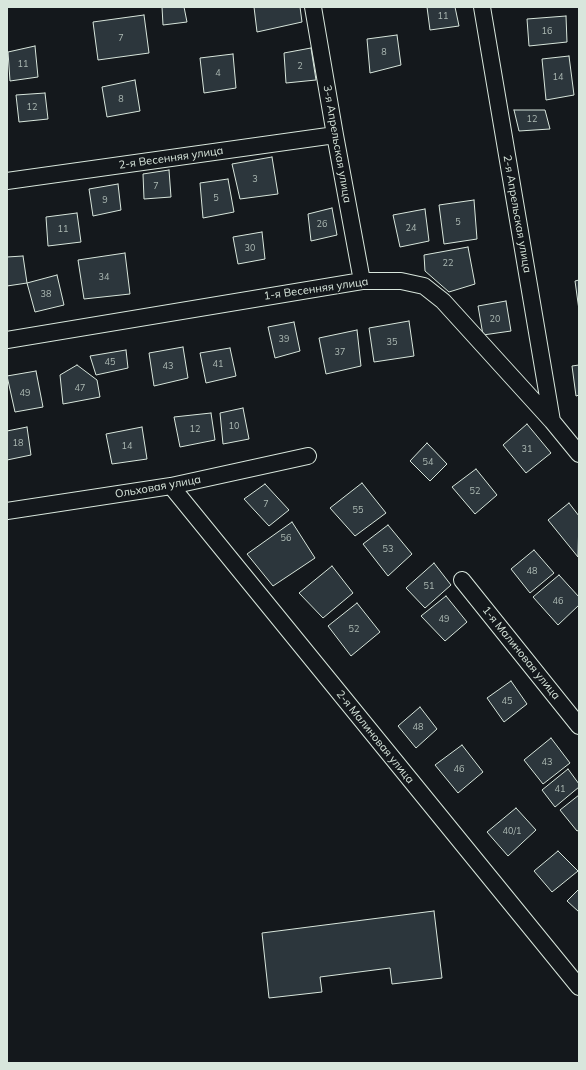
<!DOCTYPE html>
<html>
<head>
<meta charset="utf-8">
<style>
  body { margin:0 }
  #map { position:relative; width:586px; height:1070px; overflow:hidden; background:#14181c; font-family:Mulish,sans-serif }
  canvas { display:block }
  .frame { position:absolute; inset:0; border:8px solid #d8e6dc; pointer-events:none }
</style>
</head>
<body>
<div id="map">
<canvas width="586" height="1070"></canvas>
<div class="frame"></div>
</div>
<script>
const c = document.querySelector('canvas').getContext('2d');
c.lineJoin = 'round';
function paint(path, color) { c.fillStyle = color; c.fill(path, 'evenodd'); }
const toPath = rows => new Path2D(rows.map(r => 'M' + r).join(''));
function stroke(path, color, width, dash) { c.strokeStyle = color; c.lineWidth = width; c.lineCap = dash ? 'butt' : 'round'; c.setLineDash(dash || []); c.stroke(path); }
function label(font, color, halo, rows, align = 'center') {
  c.font = font + ' Mulish,sans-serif'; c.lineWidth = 3; c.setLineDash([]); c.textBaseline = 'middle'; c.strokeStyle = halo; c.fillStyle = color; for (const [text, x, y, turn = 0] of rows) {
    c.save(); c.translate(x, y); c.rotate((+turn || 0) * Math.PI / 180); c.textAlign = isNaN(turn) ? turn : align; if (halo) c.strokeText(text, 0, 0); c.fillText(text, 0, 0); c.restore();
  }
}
const building = toPath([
  [162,7,184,7,187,22,163,25,162,7],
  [254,7,300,7,302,22,257,32,254,7],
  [427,7,455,7,459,26,430,30,427,7],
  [144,15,149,53,98,60,93,22,144,15],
  [566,16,567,42,529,46,527,19,566,16],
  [397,35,401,65,370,73,367,39,397,35],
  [35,46,38,77,10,81,8,52,35,46],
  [311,48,316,80,286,83,284,53,311,48],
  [233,54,236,88,204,93,200,58,233,54],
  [569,56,574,95,546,100,542,59,569,56],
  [135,80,140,111,107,117,102,87,135,80],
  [45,93,48,119,19,122,16,95,45,93],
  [514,110,545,110,550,129,519,131,514,110],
  [272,157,278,194,240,199,232,164,272,157],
  [169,170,171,197,144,199,143,174,169,170],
  [228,179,234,212,203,218,200,183,228,179],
  [118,184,121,210,93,216,89,189,118,184],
  [474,200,477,239,444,244,439,205,474,200],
  [332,208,337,235,311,241,308,214,332,208],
  [425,209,429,241,400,247,393,215,425,209],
  [77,213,81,242,48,246,46,217,77,213],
  [262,232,265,259,238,264,233,237,262,232],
  [468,247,475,284,449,292,425,271,424,255,468,247],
  [125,253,130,294,84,299,78,260,125,253],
  [23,256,27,283,7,286,7,257,23,256],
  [57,275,64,305,35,312,27,283,57,275],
  [579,280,579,310,575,281,579,280],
  [506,301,511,331,483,335,478,306,506,301],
  [409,321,414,356,374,362,369,328,409,321],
  [294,322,300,351,275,358,268,327,294,322],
  [357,330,361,366,326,374,319,338,357,330],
  [183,347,188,378,154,386,149,353,183,347],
  [230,348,236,376,206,383,200,353,230,348],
  [126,350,128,368,96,375,90,356,126,350],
  [77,365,97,380,100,397,63,404,60,375,77,365],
  [579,365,579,395,576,396,572,366,579,365],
  [36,371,43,407,15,412,7,376,36,371],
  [243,408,249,439,223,444,220,413,243,408],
  [211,413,215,440,180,447,174,417,211,413],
  [527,424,551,453,526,473,503,445,527,424],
  [27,427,31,455,7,460,7,431,27,427],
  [142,427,147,459,112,464,106,434,142,427],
  [427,443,447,464,430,481,410,461,427,443],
  [476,469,497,495,475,514,452,487,476,469],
  [362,483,386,513,355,536,330,508,362,483],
  [265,484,289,510,269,526,244,499,265,484],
  [569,503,579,516,578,557,548,520,569,503],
  [292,522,315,558,273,586,247,554,292,522],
  [388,525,412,554,388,576,363,544,388,525],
  [534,550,554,573,530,593,511,569,534,550],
  [434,563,451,585,425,608,406,588,434,563],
  [332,566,353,593,323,618,299,593,332,566],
  [559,575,579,597,579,605,558,625,533,597,559,575],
  [446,596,467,622,445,641,421,616,446,596],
  [357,603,380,632,351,656,328,626,357,603],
  [511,681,527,704,504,722,487,698,511,681],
  [420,707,437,729,416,748,398,726,420,707],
  [551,738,570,763,543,784,524,760,551,738],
  [462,745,483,772,458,793,435,765,462,745],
  [568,769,579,784,579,787,555,807,542,790,568,769],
  [579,795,579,830,577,831,560,810,579,795],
  [516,808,536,830,508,856,487,832,516,808],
  [558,851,578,871,552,892,534,871,558,851],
  [579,889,579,912,567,901,579,889],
  [434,911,442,978,392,984,390,968,320,977,322,992,269,998,262,933,434,911]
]);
paint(building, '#2c363c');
stroke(building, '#d8e6dc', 1);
const street = toPath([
  [313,7,335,135,362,281],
  [482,7,552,421],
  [7,181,335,135],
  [7,340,362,281,401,281,424,286,443,301,552,421,579,454],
  [171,486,579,987],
  [7,511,171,486,308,456],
  [462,580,579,726]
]);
stroke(street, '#d8e6dc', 18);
stroke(street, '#14181c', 16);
label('9px', '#adbab4', null, [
  ["11",443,16],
  ["16",547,31],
  ["7",121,38],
  ["8",384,52],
  ["11",23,64],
  ["2",300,66],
  ["4",218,73],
  ["14",558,77],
  ["8",121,99],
  ["12",32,107],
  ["12",532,119],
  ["3",255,179],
  ["7",156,186],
  ["5",216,198],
  ["9",105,200],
  ["5",458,222],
  ["26",322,224],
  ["24",411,228],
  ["11",63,229],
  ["30",250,248],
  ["22",448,263],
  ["34",104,277],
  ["38",46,294],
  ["20",495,319],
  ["39",284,339],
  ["35",392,342],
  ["37",340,352],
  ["45",110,362],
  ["41",218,364],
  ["43",168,366],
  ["47",80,388],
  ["49",25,393],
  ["10",234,426],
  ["12",195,429],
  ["18",18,443],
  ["14",127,446],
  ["31",527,449],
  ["54",428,462],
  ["52",475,491],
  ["7",266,504],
  ["55",358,510],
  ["56",286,538],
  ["53",388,549],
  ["48",532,571],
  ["51",429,586],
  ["46",558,601],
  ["49",444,619],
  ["52",354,629],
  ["45",507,701],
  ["48",418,727],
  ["43",547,762],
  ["46",459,769],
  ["41",560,789],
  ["40/1",512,831]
]);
label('11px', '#d8e6dc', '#14181c', [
  ["3-я Апрельская улица",337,144,80],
  ["2-я Весенняя улица",171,158,-8],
  ["2-я Апрельская улица",517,214,80],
  ["1-я Весенняя улица",316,289,-8],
  ["Ольховая улица",158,487,-10],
  ["1-я Малиновая улица",521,653,51],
  ["2-я Малиновая улица",375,737,51]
]);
</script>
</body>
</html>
